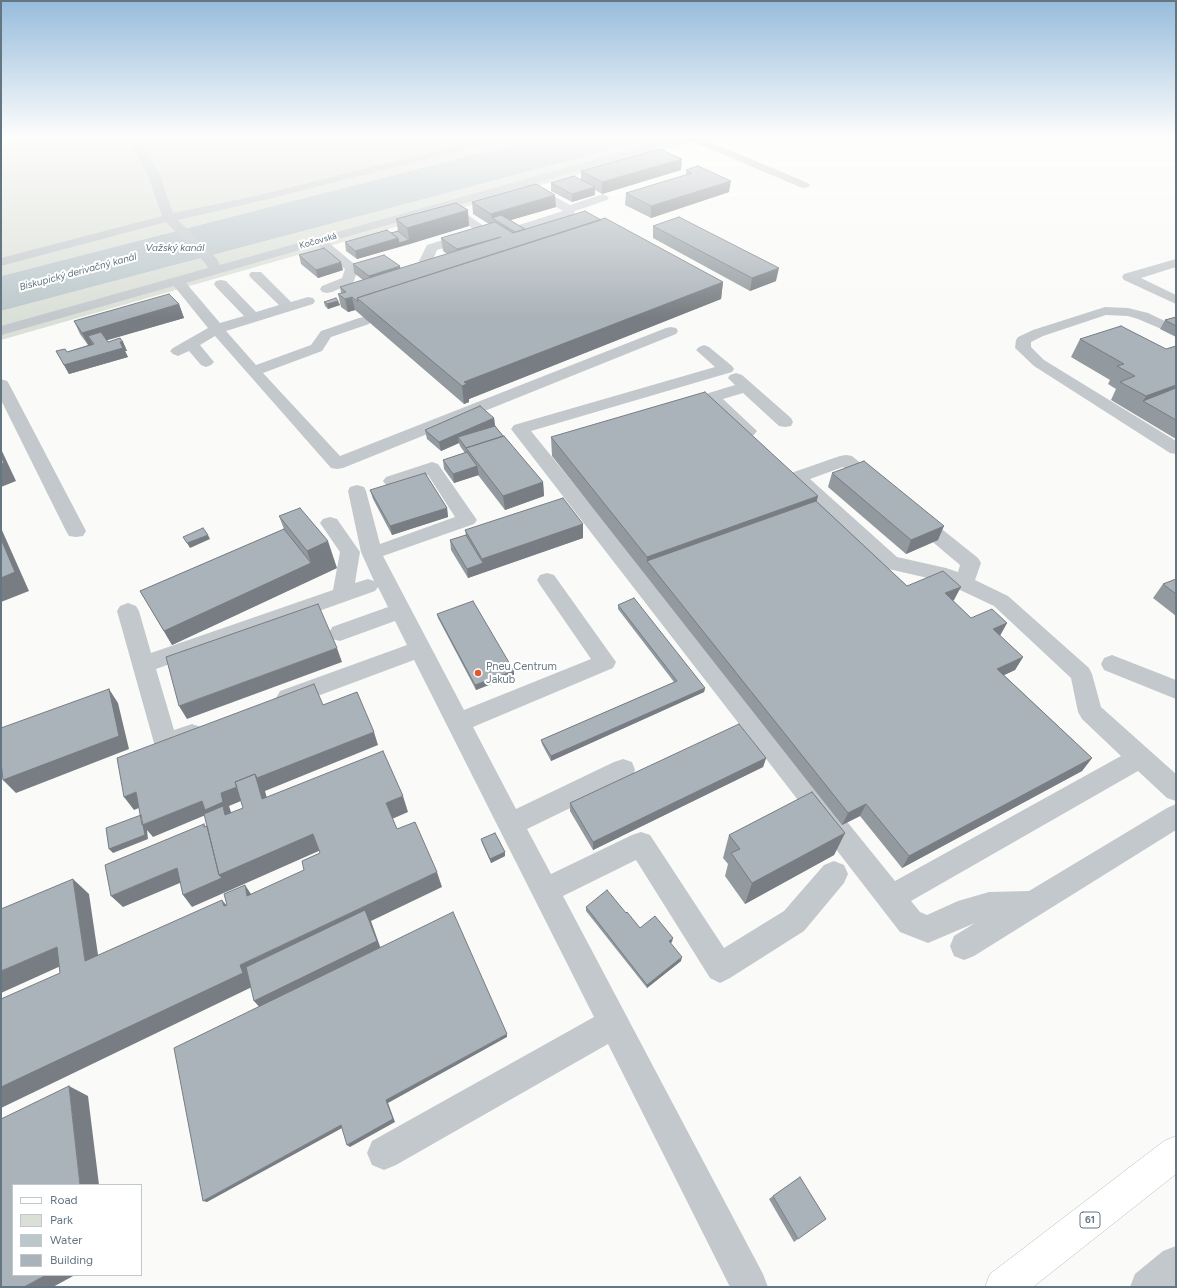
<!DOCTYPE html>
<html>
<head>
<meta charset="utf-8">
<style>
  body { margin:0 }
  #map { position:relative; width:1177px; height:1288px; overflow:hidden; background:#fafaf8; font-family:Figtree,sans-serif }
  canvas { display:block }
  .frame { position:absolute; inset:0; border:2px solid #657683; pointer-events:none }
  .legend { position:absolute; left:12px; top:1184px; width:130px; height:92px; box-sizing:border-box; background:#fff; border:1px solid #c1c8cd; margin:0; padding:5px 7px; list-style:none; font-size:12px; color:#657683 }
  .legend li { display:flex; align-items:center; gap:8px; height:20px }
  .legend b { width:20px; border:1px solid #c1c8cd }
</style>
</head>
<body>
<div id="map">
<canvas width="1177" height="1288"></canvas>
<div class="frame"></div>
<ul class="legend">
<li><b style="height:5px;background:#fff"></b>Road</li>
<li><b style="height:11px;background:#dadfd7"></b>Park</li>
<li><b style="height:11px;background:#bbc7cb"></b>Water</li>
<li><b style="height:11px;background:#aab3b9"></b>Building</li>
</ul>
</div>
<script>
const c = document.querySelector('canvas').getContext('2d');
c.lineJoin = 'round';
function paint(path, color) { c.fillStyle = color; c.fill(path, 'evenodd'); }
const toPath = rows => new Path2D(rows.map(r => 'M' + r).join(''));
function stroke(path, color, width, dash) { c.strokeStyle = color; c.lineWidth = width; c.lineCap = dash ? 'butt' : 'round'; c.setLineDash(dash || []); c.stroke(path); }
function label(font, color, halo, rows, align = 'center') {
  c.font = font + ' Figtree,sans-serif'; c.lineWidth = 4; c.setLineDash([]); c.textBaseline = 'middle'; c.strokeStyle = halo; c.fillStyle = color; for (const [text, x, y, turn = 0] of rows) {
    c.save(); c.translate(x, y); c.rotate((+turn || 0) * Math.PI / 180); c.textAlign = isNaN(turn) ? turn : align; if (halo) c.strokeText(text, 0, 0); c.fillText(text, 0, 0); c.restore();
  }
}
paint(toPath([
  [1,138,538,138,1,276],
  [655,138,706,138,1,340,1,311]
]), '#dadfd7');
paint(toPath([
  [538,138,655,138,1,311,1,276]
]), '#bbc7cb');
const major = toPath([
  [1176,1136,1176,1174,1033,1287,985,1287,990,1274,1164,1141,1176,1136]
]);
stroke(major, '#b5babe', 1);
paint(toPath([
  [128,138,138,138,159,173,173,213,256,196,487,138,504,138,503,140,260,201,178,220,216,258,220,265,671,138,687,138,686,140,532,184,570,205,603,194,607,196,609,198,607,200,575,211,573,216,527,231,519,231,517,228,519,225,563,211,526,189,525,186,455,206,491,231,489,234,437,250,431,264,426,265,421,264,419,261,427,245,475,230,444,209,328,242,359,268,353,283,332,292,327,293,322,292,320,289,322,286,342,278,345,269,317,245,186,283,220,323,244,316,216,287,214,284,216,281,221,280,226,281,256,312,279,305,251,278,249,275,251,272,261,272,291,302,308,297,313,298,315,301,313,304,226,331,256,365,311,345,321,331,359,318,364,317,369,318,371,321,369,324,331,337,322,351,263,373,340,456,666,328,671,327,676,328,678,331,676,334,343,468,337,469,331,468,215,336,200,345,214,362,211,365,206,367,201,365,189,351,178,356,173,354,170,351,173,348,208,328,174,286,1,335,1,326,208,268,205,263,166,222,1,266,1,258,162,216,147,173,128,138],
  [688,138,701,138,808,183,810,185,808,187,804,188,800,187,689,140,688,138],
  [1176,259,1176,267,1141,278,1176,295,1176,304,1124,280,1122,277,1124,274,1176,259],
  [1105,307,1128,308,1148,313,1171,324,1173,327,1171,330,1166,331,1138,319,1128,316,1106,315,1043,336,1031,342,1031,347,1044,360,1176,441,1176,454,1170,453,1034,366,1015,348,1016,340,1018,337,1033,330,1105,307],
  [704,345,709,347,732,366,734,369,732,372,531,431,895,881,1121,756,1082,719,1078,712,1071,678,994,606,941,581,884,568,791,481,788,477,791,473,840,456,846,455,852,456,881,480,884,484,881,488,875,490,869,488,843,467,810,479,897,557,946,568,958,572,960,565,909,522,906,518,909,514,916,512,923,514,978,558,981,563,975,580,1008,596,1089,668,1092,674,1101,707,1176,774,1176,801,1167,798,1138,771,911,901,920,912,927,915,958,901,989,892,1029,891,1167,808,1176,804,1176,830,974,956,964,960,954,956,950,946,954,936,975,923,928,943,900,932,511,429,514,425,715,367,696,350,699,347,704,345],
  [736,373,742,375,791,418,793,422,791,426,785,427,779,426,743,393,723,399,757,431,754,435,748,436,742,435,708,403,682,411,676,409,674,406,676,403,735,385,728,378,730,375,736,373],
  [1,379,7,381,9,384,86,531,83,536,76,537,69,536,66,531,1,400,1,379],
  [432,462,438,464,477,520,474,524,383,556,464,710,591,659,540,585,537,580,540,575,547,573,554,575,616,662,613,668,473,727,516,809,614,762,623,759,632,762,635,770,632,778,527,829,551,874,632,835,641,832,650,835,724,948,784,911,824,865,834,861,844,865,848,874,844,883,804,931,730,978,720,983,710,978,636,860,563,896,763,1274,768,1287,730,1287,608,1044,396,1165,384,1170,372,1165,367,1153,372,1141,594,1017,414,660,288,707,280,705,276,698,280,691,407,645,395,621,340,641,332,639,329,633,332,627,388,607,378,587,375,591,156,669,174,730,192,724,201,727,204,734,201,741,166,753,157,750,154,743,117,611,120,606,128,603,136,606,139,611,151,653,333,590,340,552,320,523,323,519,330,517,337,519,360,552,355,583,368,579,374,581,361,552,348,491,350,487,357,485,364,487,366,491,380,544,455,517,428,475,392,487,386,485,383,481,386,477,432,462],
  [1112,655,1176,680,1176,699,1104,670,1101,664,1104,658,1112,655],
  [1176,1246,1176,1287,1130,1287,1135,1274,1163,1251,1176,1246]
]), '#c3c8cc');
paint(major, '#fff');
paint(toPath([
  [682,159,681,170,602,194,595,190,595,195,572,202,551,191,551,183,581,180,581,171],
  [686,170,729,192,651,218,625,205,626,193,686,175],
  [472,202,556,207,510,220,525,229,601,220,723,282,721,299,469,399,469,402,464,404,355,310,348,312,341,307,338,294,341,293,340,287,363,280,354,273,353,264,401,268,447,254,443,251,441,238,489,224,473,214],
  [396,219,469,226,357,259,346,251,345,242,391,233,398,231],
  [653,226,776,281,750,291,653,238],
  [299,255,343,270,318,278,301,264],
  [338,301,340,305,328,309,325,306,324,302],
  [179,304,184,318,107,340,108,342,123,342,127,351,125,351,128,357,69,374,56,351,67,352,88,345,80,334,74,321],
  [1176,317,1176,337,1160,329,1165,320],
  [1080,339,1166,349,1176,346,1176,439,1111,400,1116,389,1108,384,1110,380,1071,357],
  [494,418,495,426,543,482,544,496,505,510,478,475,454,483,444,469,443,460,465,453,460,446,459,443,441,451,427,439,425,430],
  [551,437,816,501,907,586,954,600,953,601,971,618,1007,623,1000,636,1023,657,1015,670,1004,675,1092,758,1082,771,902,868,860,816,842,825,552,456],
  [832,473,938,540,906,554,828,487],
  [370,490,447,508,448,517,392,535,373,499],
  [279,516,337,568,172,645,140,591,284,529],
  [583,524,583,538,468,578,451,550,450,540,466,535,465,530],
  [1176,579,1176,616,1153,598,1163,584],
  [618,605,705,688,704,692,551,761,542,744,541,740,674,682,618,609],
  [437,614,514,675,476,690,438,618],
  [766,758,763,767,593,850,570,811,570,803],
  [845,833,834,855,745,904,725,876,728,864,723,858,729,835],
  [481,839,505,852,505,856,491,863,482,843],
  [586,907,626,913,640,928,672,942,670,943,681,961,647,988,586,911],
  [773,1196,798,1239,794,1242,769,1199]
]), '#929a9f');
paint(toPath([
  [682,159,681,170,602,194,602,182],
  [731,181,729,192,651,218,651,206],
  [595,187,595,195,572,202,572,194],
  [555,195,556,207,501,223,492,218,491,214],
  [468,210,469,226,410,244,407,228],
  [501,237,458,262,457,249],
  [398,238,409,240,410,244,357,259,355,251],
  [341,262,343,270,318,278,316,270],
  [400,266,402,275,371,285,369,276],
  [779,268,776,281,750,291,752,278],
  [723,282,721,299,469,399,469,402,464,404,462,386,464,382],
  [352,297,355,310,348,312,345,299],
  [338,301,340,305,328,309,327,304],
  [179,304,184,318,94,344,88,336,93,345,89,346,82,333],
  [120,342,123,342,127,351,125,351,128,357,69,374,64,365],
  [1176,385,1176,399,1143,401,1146,396],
  [494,418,495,427,458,437,459,443,441,451,439,442],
  [1,449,16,481,1,487],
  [477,466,479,475,454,483,453,474],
  [543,482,544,496,505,510,503,496],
  [818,496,813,515,647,561,647,557],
  [447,508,448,517,392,535,390,526],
  [583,524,583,538,468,578,467,569,483,563,482,559],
  [944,526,938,540,906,554,911,540],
  [1,528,29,591,1,602],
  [208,535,210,539,190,548,187,543],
  [328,541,337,568,172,645,164,631,311,563,307,551],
  [961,587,954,600,938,607,945,593],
  [1007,623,999,637,993,629],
  [337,648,342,662,187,719,179,706],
  [1023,657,1015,670,989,682,997,669],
  [514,671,514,675,476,690,475,685],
  [705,688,704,692,551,761,551,756],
  [109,689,118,703,129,749,16,793,3,780],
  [374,732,378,745,265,791,272,816,262,799,260,793,229,806,232,815,208,814,153,837,147,830,148,839,113,853,109,849,142,825,221,793,255,774],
  [766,758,763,767,593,850,593,842],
  [1092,758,1082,771,902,868,909,856],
  [136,792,146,805,134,810,124,797],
  [403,796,408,812,392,819,386,803],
  [866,804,860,816,842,825,848,813],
  [204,824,211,834,313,834,321,850,192,907,183,895,219,875],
  [845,833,834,855,745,904,752,883],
  [505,852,505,856,491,863,490,859],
  [177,868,187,880,123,907,111,896],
  [437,872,442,887,371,921,382,952,262,1010,254,1001,254,986,1,1108,1,1087,240,965],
  [73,879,89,894,101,975,85,961],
  [245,885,255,900,247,896],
  [222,900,234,914,224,906],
  [673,938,672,942,668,945,669,941],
  [57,947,74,960,1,993,1,971],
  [682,957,681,961,647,988,647,985],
  [507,1034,507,1037,388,1103,395,1122,350,1147,347,1145,386,1100],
  [69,1086,88,1096,99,1185,80,1185],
  [341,1125,344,1127,207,1202,203,1201],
  [46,1275,75,1275,53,1287,24,1287]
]), '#777d82');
const building = toPath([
  [660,149,682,159,602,182,581,171,660,149],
  [698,166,731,181,651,206,626,193,692,173,686,170,698,166],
  [574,176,595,187,572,194,551,183,574,176],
  [536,184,555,195,491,214,472,202,536,184],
  [456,203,468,210,407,228,396,219,456,203],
  [585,211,601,220,357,298,358,302,352,297,345,299,338,294,346,292,340,287,501,237,457,249,441,238,495,222,513,233,585,211],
  [501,215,525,229,515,232,492,218,501,215],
  [679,217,779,268,752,278,653,226,679,217],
  [605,218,723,282,464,382,467,384,462,386,357,298,605,218],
  [387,230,398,238,355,251,345,242,387,230],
  [398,231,409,240,399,243,398,238,391,233,398,231],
  [324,248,341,262,316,270,299,255,324,248],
  [384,255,400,266,369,276,353,264,384,255],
  [169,294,179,304,82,333,74,321,169,294],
  [336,298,338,301,327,304,324,302,336,298],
  [1176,317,1176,326,1165,320,1176,317],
  [1121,326,1166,349,1176,346,1176,385,1146,396,1120,382,1135,376,1117,366,1124,364,1080,339,1121,326],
  [101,332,108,342,120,338,123,342,120,342,123,348,64,365,56,351,65,349,67,352,94,344,88,336,101,332],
  [1176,388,1176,420,1143,401,1176,388],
  [705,392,818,496,647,557,551,437,705,392],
  [480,406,494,418,439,442,425,430,480,406],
  [495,426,503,436,466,448,458,437,495,426],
  [504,436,543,482,503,496,466,448,504,436],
  [467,452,477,466,453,474,443,460,467,452],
  [1,456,4,463,1,464,1,456],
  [864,461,944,526,911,540,832,473,864,461],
  [425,473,447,508,390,526,370,490,425,473],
  [563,498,583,524,482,559,465,530,563,498],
  [816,501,907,586,943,571,961,587,945,593,971,618,992,609,1007,623,993,629,1023,657,997,669,1092,758,909,856,866,804,848,813,647,561,816,501],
  [300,508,328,541,307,551,279,516,300,508],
  [203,528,208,535,187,543,183,537,203,528],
  [284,529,311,563,164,631,140,591,284,529],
  [466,535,483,563,467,569,450,540,466,535],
  [1,539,15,572,1,578,1,539],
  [1176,579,1176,594,1163,584,1176,579],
  [634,598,705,688,551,756,541,740,677,681,618,605,634,598],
  [473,601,514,671,475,685,437,614,473,601],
  [318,604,337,648,179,706,166,657,318,604],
  [314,684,323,705,357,692,374,732,257,778,255,774,235,782,237,787,221,793,223,802,205,810,202,801,142,825,136,792,124,797,117,758,314,684],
  [109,689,119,736,3,780,1,762,1,728,109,689],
  [739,724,766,758,593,842,570,803,739,724],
  [383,751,403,796,386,803,397,829,415,822,437,872,240,965,243,973,1,1087,1,999,60,973,57,947,1,971,1,909,73,879,85,961,222,900,224,906,227,905,224,894,245,885,247,896,304,870,302,861,320,853,313,834,219,875,204,814,223,806,225,815,243,808,235,782,255,774,262,799,383,751],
  [812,792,845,833,752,883,731,853,740,849,729,835,812,792],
  [141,815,145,835,109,849,106,828,141,815],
  [204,824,204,827,207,826,219,875,222,878,183,895,177,868,111,896,105,865,204,824],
  [495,833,505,852,490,859,481,839,495,833],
  [607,890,626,913,627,912,640,928,655,916,673,938,669,941,682,957,647,985,586,907,607,890],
  [365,910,377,941,254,1001,246,967,365,910],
  [453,912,507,1034,386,1100,393,1119,347,1145,341,1125,203,1201,174,1048,453,912],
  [69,1086,80,1185,13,1185,13,1275,46,1275,24,1287,1,1287,1,1119,69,1086],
  [800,1177,826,1219,798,1239,773,1196,800,1177]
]);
paint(building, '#aab3b9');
stroke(building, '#777d82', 1);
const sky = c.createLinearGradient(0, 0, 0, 318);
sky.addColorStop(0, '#96bcdc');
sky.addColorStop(0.43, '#fdfdfc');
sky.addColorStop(1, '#fdfdfc00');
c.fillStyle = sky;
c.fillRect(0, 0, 1177, 318);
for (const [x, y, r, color] of [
  [478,673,4,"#e4572e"]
]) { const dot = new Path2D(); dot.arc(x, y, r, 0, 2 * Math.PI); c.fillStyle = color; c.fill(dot); stroke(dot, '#fff', 1.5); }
label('9px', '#657683', '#fff', [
  ["Kočovská",318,241,-16]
]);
label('italic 10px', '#60757c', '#fff', [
  ["Važský kanál",175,248],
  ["Biskupický derivačný kanál",78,272,-15]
]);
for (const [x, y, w] of [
  [1090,1220,20]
]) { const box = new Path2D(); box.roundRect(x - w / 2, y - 8, w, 16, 3); c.fillStyle = '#fff'; c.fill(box); stroke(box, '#657683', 1); }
label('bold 10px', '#657683', null, [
  ["61",1090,1220]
]);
label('11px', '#657683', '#fff', [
  ["Pneu Centrum",486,667],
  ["Jakub",486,680]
], 'left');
</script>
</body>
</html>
